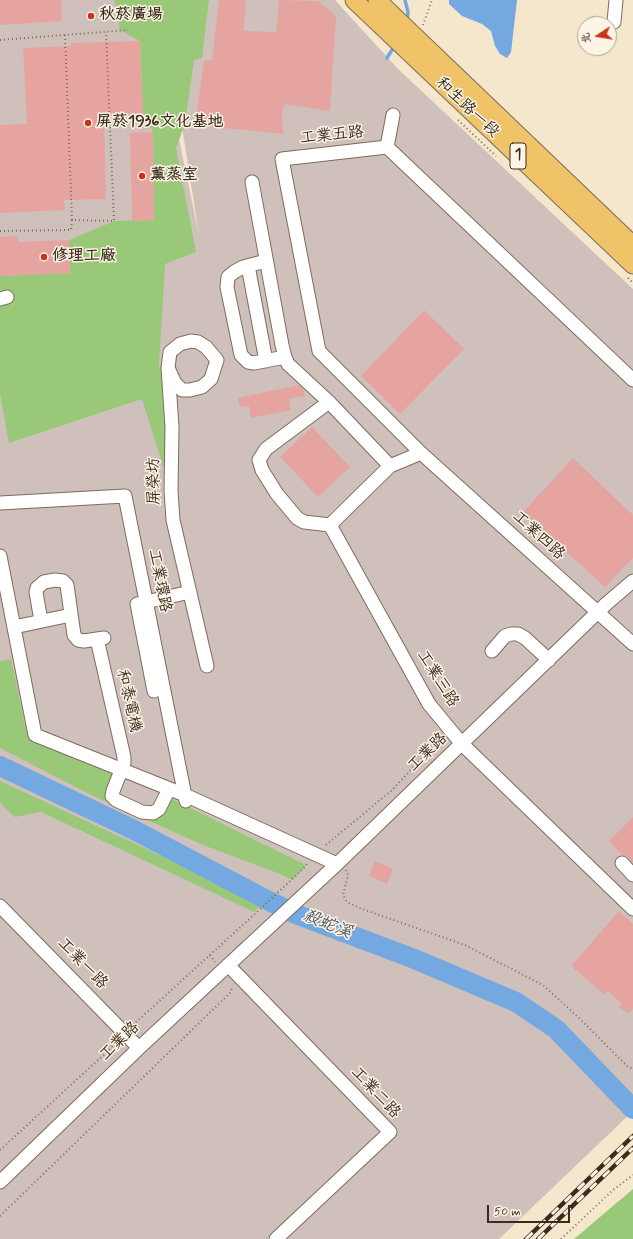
<!DOCTYPE html>
<html>
<head>
<meta charset="utf-8">
<style>
  body { margin:0 }
  #map { position:relative; width:633px; height:1239px; overflow:hidden; background:#f4e7cc; font-family:Mynerve,"LXGW WenKai TC",sans-serif }
  canvas { display:block }
  .north { position:absolute; left:577px; top:16px; width:40px; height:40px; box-sizing:border-box; background:#fcf5e5; border:1px solid #afa495; border-radius:50%; rotate:258deg; font-size:11px; font-weight:700; line-height:16px; text-align:center; color:#3b2a1e }
  .north::after { content:''; display:block; margin:auto; width:14px; height:18px; background:#c8321e; clip-path:polygon(50% 0,100% 100%,50% 72%,0 100%) }
  .scale { position:absolute; left:487px; top:1205px; width:83px; height:18px; box-sizing:border-box; border:2px solid #3b2a1e; border-top:0; padding-left:5px; font-size:12px; line-height:14px; white-space:nowrap; color:#3b2a1e; -webkit-text-stroke:3px #fcf5e5; paint-order:stroke }
</style>
</head>
<body>
<div id="map">
<canvas width="633" height="1239"></canvas>
<div class="north">北</div>
<div class="scale">50 m</div>
</div>
<script>
const c = document.querySelector('canvas').getContext('2d');
c.lineJoin = 'round';
function paint(path, color) { c.fillStyle = color; c.fill(path, 'evenodd'); }
const toPath = rows => new Path2D(rows.map(r => 'M' + r).join(''));
function stroke(path, color, width, dash) { c.strokeStyle = color; c.lineWidth = width; c.lineCap = dash ? 'butt' : 'round'; c.setLineDash(dash || []); c.stroke(path); }
function label(font, color, halo, rows, align = 'center') {
  c.font = font + ' Mynerve,"LXGW WenKai TC",sans-serif'; c.lineWidth = 3; c.setLineDash([]); c.textBaseline = 'middle'; c.strokeStyle = halo; c.fillStyle = color; for (const [text, x, y, turn = 0] of rows) {
    c.save(); c.translate(x, y); c.rotate((+turn || 0) * Math.PI / 180); c.textAlign = isNaN(turn) ? turn : align; if (halo) c.strokeText(text, 0, 0); c.fillText(text, 0, 0); c.restore();
  }
}
paint(toPath([
  [0,0,150,0,199,235,162,0,335,0,397,68,633,289,633,1111,499,1239,0,1239]
]), '#d0c0bc');
paint(toPath([
  [114,0,209,0,202,58,194,60,185,124,176,148,196,252,165,264,159,367,168,368,171,491,142,399,9,443,0,394,0,276,70,273,69,240,114,221,154,220,153,132,143,113,140,41,120,30],
  [11,659,26,730,28,735,35,742,119,777,113,796,153,813,166,796,306,865,304,868,292,880,280,874,203,845,87,793,0,748,0,661],
  [0,781,263,903,254,912,41,812,15,817,0,803],
  [633,1189,633,1239,574,1239]
]), '#99c978');
paint(toPath([
  [449,0,517,0,511,52,507,58,500,54,495,46,491,31,482,24,462,16,449,4]
]), '#73a8e0');
stroke(toPath([
  [405,0,408,12,407,22],
  [387,58,395,45]
]), '#73a8e0', 3.5);
stroke(toPath([
  [0,766,132,829,269,901,298,915,412,958,516,1002,556,1029,633,1109]
]), '#73a8e0', 20);
paint(toPath([
  [0,0,61,0,62,21,0,25],
  [219,0,246,0,244,31,276,32,279,0,318,1,336,16,330,111,285,104,282,112,283,134,195,125,204,61,212,60],
  [140,41,143,113,104,115,106,199,64,200,65,210,0,213,0,125,27,124,23,48,71,46,71,43],
  [153,132,154,220,132,221,130,133],
  [18,236,18,242,69,240,70,273,0,276,0,237],
  [424,310,464,349,400,414,361,376],
  [299,385,303,389,305,396,289,399,291,410,251,418,249,406,240,407,238,398],
  [312,427,350,467,318,497,280,457],
  [573,458,633,515,633,558,605,587,523,512],
  [633,817,633,863,628,857,622,855,609,841],
  [375,861,393,869,387,884,369,876],
  [619,911,633,924,633,1009,628,1013,619,1007,622,1004,608,991,605,995,571,966]
]), '#e6a4a1');
const minor = toPath([
  [614,22,616,0],
  [387,147,393,115],
  [252,182,282,345,285,357,288,364,329,402,390,466],
  [266,261,243,267,234,272,228,277,227,287,241,355,248,362,254,363,285,357],
  [248,266,266,361],
  [0,299,7,297],
  [168,368,175,383,182,390,190,390,202,387,211,379,217,360,206,347,198,342,191,341,180,344,170,352,168,368,172,427,171,491,173,520,207,666],
  [633,380,387,147,282,159,319,351,421,453,633,644],
  [329,402,266,449,259,460,262,470,277,494,297,518,304,522,330,525],
  [421,453,390,466,330,525,429,704,462,744,633,909],
  [0,503,125,496,186,801],
  [0,556,35,735,185,795,337,864],
  [41,621,36,592,37,588,44,582,55,580,63,581,67,585,74,635,78,640,84,641,104,638],
  [14,627,71,615],
  [97,639,124,757,124,763,113,791,112,796,116,800,142,812,153,813,159,809,169,789],
  [492,651,505,636,511,634,518,634,525,638,549,660],
  [154,691,137,604,190,592],
  [622,863,633,875],
  [0,906,139,1048],
  [228,965,390,1132,276,1239],
  [0,1182,139,1048,337,864,606,604,633,581]
]);
const major = toPath([
  [354,0,633,265],
  [377,0,633,245]
]);
stroke(minor, '#7c6c5b', 15);
stroke(major, '#7c6c5b', 19);
stroke(toPath([
  [423,25,432,0],
  [65,35,72,220],
  [0,40,128,30],
  [458,120,496,156],
  [0,231,71,230,72,220,114,221,106,32],
  [628,278,633,283],
  [326,845,392,790,441,738],
  [346,870,348,875,343,895,347,902,362,909,465,945,543,985,580,1019,627,1066,633,1069],
  [210,955,215,962],
  [133,1025,256,913,304,868,307,864],
  [0,1150,109,1050,117,1041],
  [0,1216,231,992,232,986],
  [561,1239,613,1190,633,1175]
]), '#7c6c5b', 2, [1, 3]);
stroke(minor, '#fff', 13);
stroke(major, '#f1c369', 17);
const rail = toPath([
  [526,1239,633,1136],
  [538,1239,633,1148]
]);
stroke(rail, '#3b2a1e', 4.5);
stroke(rail, '#fcf5e5', 3, [9]);
for (const [x, y, r, color] of [
  [91,16,4,"#c8321e"],
  [88,123,4,"#c8321e"],
  [142,176,4,"#c8321e"],
  [44,257,4,"#c8321e"]
]) { const dot = new Path2D(); dot.arc(x, y, r, 0, 2 * Math.PI); c.fillStyle = color; c.fill(dot); stroke(dot, '#fcf5e5', 1.5); }
for (const [x, y, w] of [
  [518,156,16]
]) { const box = new Path2D(); box.roundRect(x - w / 2, y - 13, w, 26, 3); c.fillStyle = '#fcf5e5'; c.fill(box); stroke(box, '#3b2a1e', 1); }
label('bold 15px', '#3b2a1e', null, [
  ["1",518,156]
]);
label('bold 16px', '#3b2a1e', '#fcf5e5', [
  ["秋菸廣場",99,16],
  ["屏菸1936文化基地",96,123],
  ["薰蒸室",150,176],
  ["修理工廠",52,257]
], 'left');
label('16px', '#3b2a1e', '#fcf5e5', [
  ["和生路一段",467,108,43],
  ["工業五路",332,136,-6],
  ["屏榮坊",155,481,-91],
  ["工業四路",538,536,42],
  ["工業環路",159,581,79],
  ["工業三路",437,679,58],
  ["和泰電機",128,701,77],
  ["工業路",428,753,-44],
  ["工業一路",82,964,46],
  ["工業路",120,1042,-44],
  ["工業二路",375,1093,47]
]);
label('italic 17px', '#4f5662', '#fcf5e5', [
  ["殺蛇溪",327,925,22]
]);
</script>
</body>
</html>
